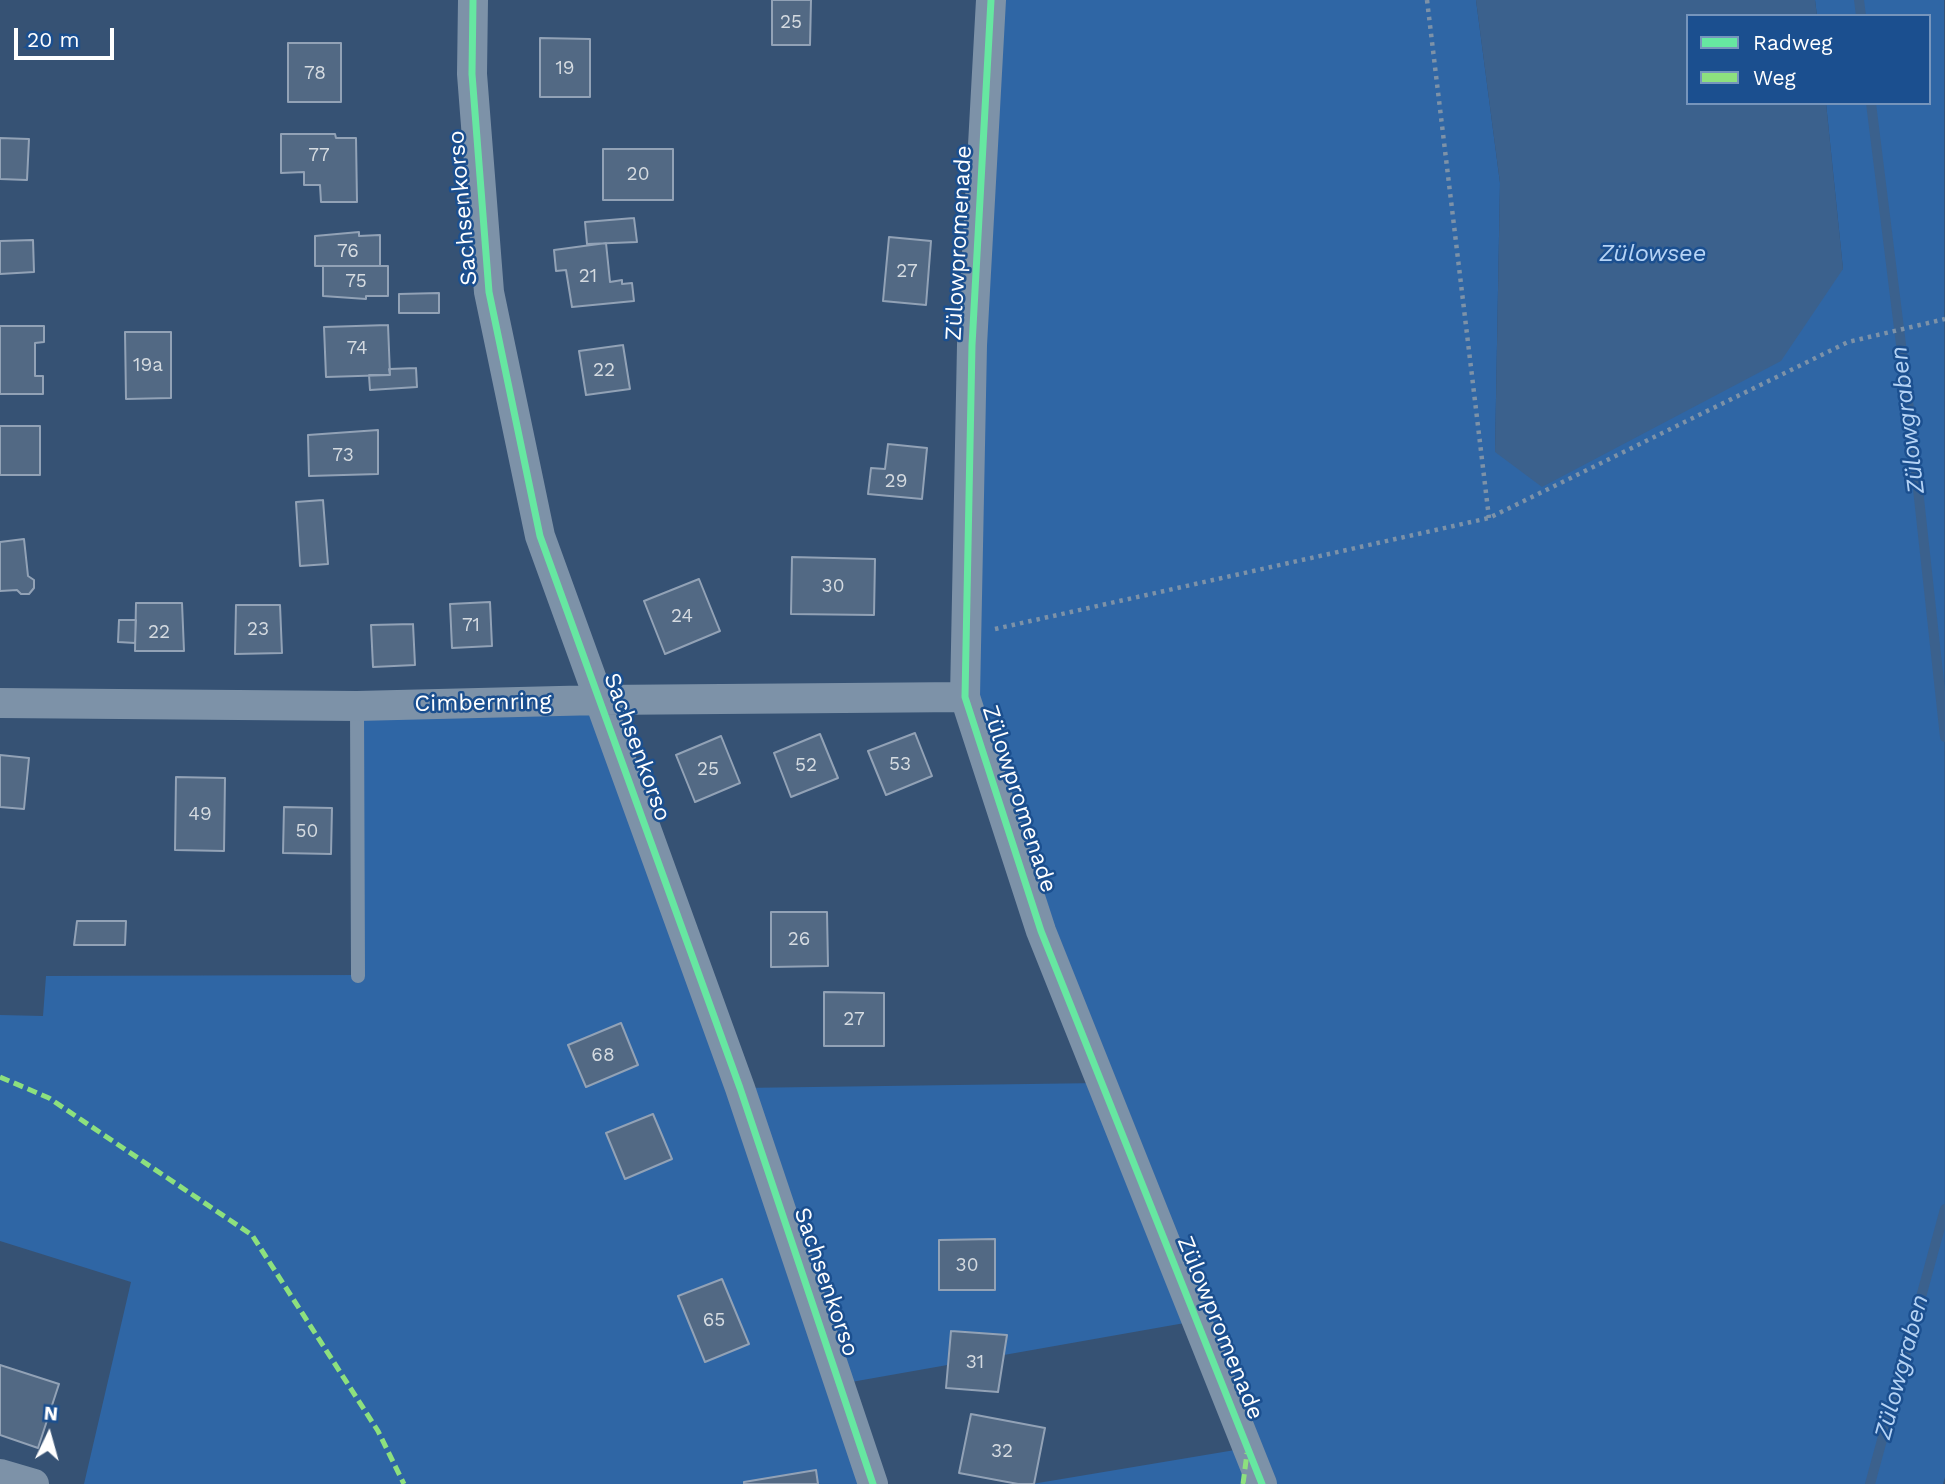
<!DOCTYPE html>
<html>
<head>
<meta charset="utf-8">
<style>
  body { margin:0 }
  #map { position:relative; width:1945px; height:1484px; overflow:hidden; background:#365274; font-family:"Work Sans",sans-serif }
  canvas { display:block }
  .legend { position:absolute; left:1686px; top:14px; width:245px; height:91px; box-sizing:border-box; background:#1b4f8f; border:2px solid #7695bc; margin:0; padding:9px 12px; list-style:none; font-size:21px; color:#fff }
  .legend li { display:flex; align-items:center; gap:14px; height:35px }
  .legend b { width:35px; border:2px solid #7695bc }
  .north { position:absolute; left:14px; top:1400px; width:70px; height:70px; -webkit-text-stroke:5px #1b4f8f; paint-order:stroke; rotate:5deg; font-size:19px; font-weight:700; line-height:28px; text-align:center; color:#fff }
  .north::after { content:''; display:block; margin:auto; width:24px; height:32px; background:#fff; clip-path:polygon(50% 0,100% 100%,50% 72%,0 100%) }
  .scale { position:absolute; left:14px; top:28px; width:100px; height:32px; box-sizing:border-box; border:4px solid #fff; border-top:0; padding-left:9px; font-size:21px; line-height:24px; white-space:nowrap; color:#fff; -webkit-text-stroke:5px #1b4f8f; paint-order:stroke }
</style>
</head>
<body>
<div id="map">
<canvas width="1945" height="1484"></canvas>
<ul class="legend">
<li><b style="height:9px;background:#66e7a1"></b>Radweg</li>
<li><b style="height:9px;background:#8de07e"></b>Weg</li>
</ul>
<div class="north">N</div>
<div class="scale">20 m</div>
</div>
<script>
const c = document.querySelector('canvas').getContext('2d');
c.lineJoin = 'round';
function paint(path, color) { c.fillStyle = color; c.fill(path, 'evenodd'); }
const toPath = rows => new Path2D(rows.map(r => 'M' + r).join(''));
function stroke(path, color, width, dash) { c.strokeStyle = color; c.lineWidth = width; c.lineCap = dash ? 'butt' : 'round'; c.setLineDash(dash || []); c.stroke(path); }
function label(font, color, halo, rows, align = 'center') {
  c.font = font + ' "Work Sans",sans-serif'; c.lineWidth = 5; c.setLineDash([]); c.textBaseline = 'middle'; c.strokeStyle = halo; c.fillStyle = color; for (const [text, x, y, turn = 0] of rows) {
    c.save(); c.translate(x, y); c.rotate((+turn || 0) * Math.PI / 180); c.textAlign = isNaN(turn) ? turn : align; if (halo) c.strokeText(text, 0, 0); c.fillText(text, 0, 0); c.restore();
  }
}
paint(toPath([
  [991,0,1476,0,1500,183,1495,452,1843,269,1826,103,1929,103,1929,16,1817,16,1815,0,1944,0,1945,1477,1943,1484,1032,1484,1247,1448,1196,1321,840,1384,873,1484,84,1484,131,1282,0,1241,0,1015,43,1016,46,976,358,975,357,706,600,700,740,1088,1101,1083,965,697]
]), '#2f66a5');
paint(toPath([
  [1476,0,1815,0,1817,16,1688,16,1688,103,1826,103,1843,269,1781,361,1542,487,1495,452,1500,183]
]), '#3b618d');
stroke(toPath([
  [1859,0,1861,16],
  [1871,103,1911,425,1945,737],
  [1870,1484,1945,1209]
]), '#3b618d', 10);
const building = toPath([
  [772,0,811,0,810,45,772,45,772,0],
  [540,38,590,39,590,97,540,97,540,38],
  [288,43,341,43,341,102,288,102,288,43],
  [281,134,335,134,336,138,356,138,357,202,321,202,320,185,304,185,304,172,281,173,281,134],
  [0,138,29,139,27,180,0,179,0,138],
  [603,149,673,149,673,200,603,200,603,149],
  [634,218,637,242,587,244,585,222,634,218],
  [359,232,359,236,380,235,380,266,315,266,315,236,359,232],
  [889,237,931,241,926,305,883,301,889,237],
  [33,240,34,272,0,274,0,241,33,240],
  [606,243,610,282,622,280,622,284,632,283,634,301,572,307,566,270,556,271,554,250,606,243],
  [323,266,388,266,388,296,366,296,366,299,323,296,323,266],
  [439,293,439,313,399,313,399,294,439,293],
  [388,325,390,375,326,377,324,327,388,325],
  [0,326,44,326,44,342,35,343,35,376,43,376,43,394,0,394,0,326],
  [125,332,171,332,171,398,126,399,125,332],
  [623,345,630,389,586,395,579,351,623,345],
  [416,368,417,387,370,390,369,375,390,375,389,369,416,368],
  [0,426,40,426,40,475,0,475,0,426],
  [378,430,378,474,309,476,308,435,378,430],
  [888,444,927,448,922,499,868,494,871,468,885,469,888,444],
  [323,500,328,564,300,566,296,502,323,500],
  [24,539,28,576,34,580,34,588,29,594,21,594,17,590,0,591,0,542,24,539],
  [792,557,875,559,874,615,791,614,792,557],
  [699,579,720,631,665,654,644,601,699,579],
  [490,602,492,646,452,648,450,604,490,602],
  [136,603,182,603,184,651,135,651,136,603],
  [236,605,280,605,282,653,235,654,236,605],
  [119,620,136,620,135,643,118,642,119,620],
  [413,624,415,665,373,667,371,625,413,624],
  [915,733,932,776,886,795,868,751,915,733],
  [820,734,838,778,791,797,774,753,820,734],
  [721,736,740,783,695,802,676,755,721,736],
  [0,755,29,758,24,809,0,807,0,755],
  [176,777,225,778,224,851,175,850,176,777],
  [284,807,332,808,331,854,283,853,284,807],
  [771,912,827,912,828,966,771,967,771,912],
  [77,921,126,921,125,945,74,945,77,921],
  [824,992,884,993,884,1046,824,1046,824,992],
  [621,1023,638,1065,586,1087,568,1045,621,1023],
  [653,1114,672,1159,625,1179,606,1133,653,1114],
  [995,1239,995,1290,939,1290,939,1240,995,1239],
  [722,1279,749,1344,705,1362,678,1296,722,1279],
  [951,1331,1007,1335,998,1392,946,1388,951,1331],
  [0,1365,59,1384,38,1448,0,1435,0,1365],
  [971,1414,1045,1428,1034,1484,1018,1484,959,1473,971,1414],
  [816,1470,818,1484,744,1484,744,1482,816,1470]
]);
paint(building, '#526984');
stroke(building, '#92a2b6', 2);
stroke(toPath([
  [1427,0,1489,518],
  [995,629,1489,518,1848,342,1945,319]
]), '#7d92a8', 4.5, [3.5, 5]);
stroke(toPath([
  [357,706,358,976]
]), '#7d92a8', 14);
stroke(toPath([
  [473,0,472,74,489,292,540,536,740,1088,873,1484],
  [991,0,972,345,965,697,1041,931,1262,1484],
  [0,703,357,706,600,700,965,697],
  [0,1474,34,1484]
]), '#7d92a8', 30);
stroke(toPath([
  [0,1077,49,1098,252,1235,378,1431,404,1484],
  [1243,1484,1247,1453]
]), '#8de07e', 5, [10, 5]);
stroke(toPath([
  [473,0,472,74,489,292,540,536,740,1088,873,1484],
  [991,0,972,345,965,697,1041,931,1262,1484]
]), '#66e7a1', 7);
label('19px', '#d4dae0', null, [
  ["25",791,22],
  ["19",565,68],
  ["78",315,73],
  ["77",319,155],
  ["20",638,174],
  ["76",348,251],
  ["27",907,271],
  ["21",588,276],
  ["75",356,281],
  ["74",357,348],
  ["19a",148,365],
  ["22",604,370],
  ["73",343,455],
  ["29",896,481],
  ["30",833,586],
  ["24",682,616],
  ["71",471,625],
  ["23",258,629],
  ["22",159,632],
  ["53",900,764],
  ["52",806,765],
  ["25",708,769],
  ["49",200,814],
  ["50",307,831],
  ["26",799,939],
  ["27",854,1019],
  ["68",603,1055],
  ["30",967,1265],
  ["65",714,1320],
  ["31",975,1362],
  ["32",1002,1451]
]);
label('23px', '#fff', '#1b4f8f', [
  ["Sachsenkorso",463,208,-95],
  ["Zülowpromenade",959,243,-87],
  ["Cimbernring",483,703,-1],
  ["Sachsenkorso",637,747,70],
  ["Zülowpromenade",1019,799,72],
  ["Sachsenkorso",826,1282,71],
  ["Zülowpromenade",1220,1328,68]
]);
label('italic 24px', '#b5d3f5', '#1b4f8f', [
  ["Zülowsee",1653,254],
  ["Zülowgraben",1908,420,-97],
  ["Zülowgraben",1902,1367,-75]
]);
</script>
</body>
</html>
